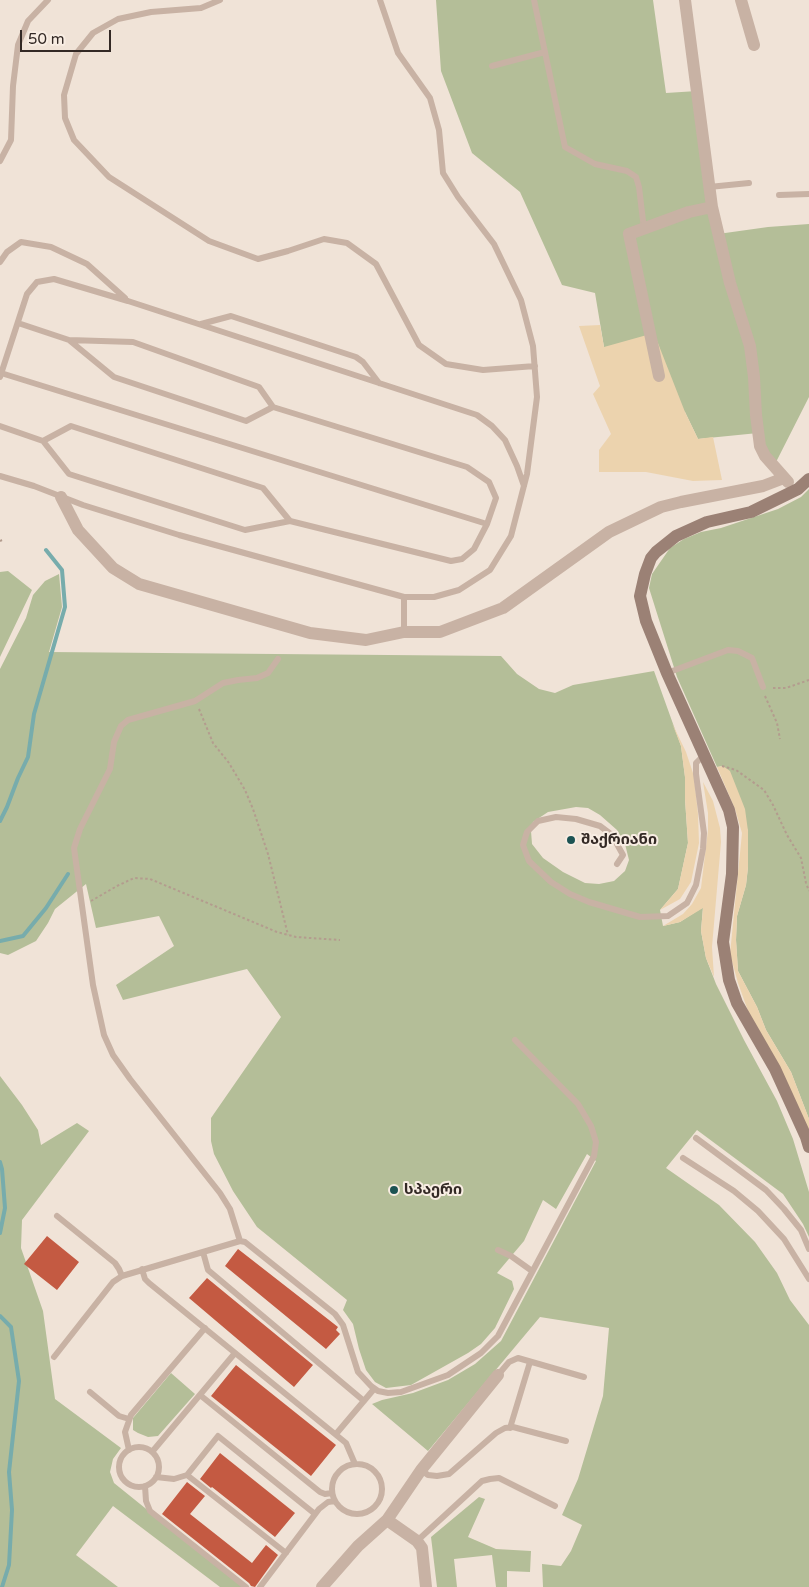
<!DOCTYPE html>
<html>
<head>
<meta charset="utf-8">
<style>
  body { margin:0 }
  #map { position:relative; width:809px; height:1587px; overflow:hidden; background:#f0e3d7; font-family:"Varela Round",sans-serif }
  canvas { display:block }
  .scale { position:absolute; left:20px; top:30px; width:91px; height:22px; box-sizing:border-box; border:2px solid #332925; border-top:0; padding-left:6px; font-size:15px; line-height:18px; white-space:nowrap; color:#332925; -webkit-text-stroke:4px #f8ede3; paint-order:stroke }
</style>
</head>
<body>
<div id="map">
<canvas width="809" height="1587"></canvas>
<div class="scale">50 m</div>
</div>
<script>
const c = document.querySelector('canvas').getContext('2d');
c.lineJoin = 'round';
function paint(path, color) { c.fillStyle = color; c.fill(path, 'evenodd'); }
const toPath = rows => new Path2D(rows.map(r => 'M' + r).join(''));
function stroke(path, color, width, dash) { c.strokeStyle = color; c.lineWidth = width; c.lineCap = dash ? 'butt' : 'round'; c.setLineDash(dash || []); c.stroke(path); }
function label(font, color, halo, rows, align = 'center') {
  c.font = font + ' "Varela Round","Noto Sans Georgian",sans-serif'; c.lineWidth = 4; c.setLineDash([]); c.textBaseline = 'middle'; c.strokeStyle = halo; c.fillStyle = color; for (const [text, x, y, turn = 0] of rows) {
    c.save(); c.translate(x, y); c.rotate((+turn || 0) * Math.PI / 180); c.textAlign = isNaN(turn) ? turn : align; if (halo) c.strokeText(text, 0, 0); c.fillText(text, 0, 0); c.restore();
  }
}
paint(toPath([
  [436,0,653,0,666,93,697,91,718,234,768,227,809,224,809,397,774,466,758,433,698,439,685,412,604,347,595,293,562,285,520,192,472,153,441,71],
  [809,489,809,1119,791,1072,766,1030,757,1007,738,971,736,940,737,916,746,885,748,867,748,831,723,766,717,767,677,677,649,588,652,574,670,548,684,539,701,532,721,528,778,509,801,497],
  [8,571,32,590,0,657,0,572],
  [59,574,62,607,49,652,501,656,517,674,539,689,555,693,573,685,654,671,681,746,685,777,685,799,688,843,678,889,660,910,663,926,680,922,703,907,701,931,706,958,716,984,744,1040,777,1101,793,1139,809,1192,809,1237,803,1224,783,1194,697,1130,666,1168,719,1205,755,1242,777,1273,790,1300,809,1325,809,1587,543,1587,542,1564,561,1566,571,1551,582,1525,562,1515,578,1479,603,1396,609,1328,540,1317,428,1451,372,1404,382,1400,413,1393,448,1380,475,1364,501,1341,596,1161,587,1154,556,1209,543,1200,524,1241,497,1273,512,1281,514,1289,495,1328,481,1344,468,1353,411,1385,386,1388,375,1382,366,1370,359,1349,353,1324,343,1310,347,1300,257,1227,233,1191,214,1154,211,1141,211,1118,281,1017,247,969,123,1000,116,985,174,946,159,916,96,928,86,884,55,909,48,923,36,941,8,955,0,953,0,669,26,618,33,595,45,581],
  [576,807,588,808,600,815,617,830,625,844,629,860,625,871,614,881,599,884,585,883,563,872,543,858,532,844,531,831,533,822,548,812],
  [0,1076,22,1105,38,1130,41,1145,77,1123,89,1131,22,1220,21,1248,43,1311,55,1399,121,1448,113,1459,110,1472,114,1483,243,1587,220,1587,113,1506,76,1555,118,1587,0,1587],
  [171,1373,195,1394,158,1436,148,1437,138,1433,133,1430,133,1418],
  [479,1497,485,1499,468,1537,496,1549,531,1551,530,1572,507,1571,507,1587,496,1587,492,1555,454,1559,457,1587,437,1587,431,1537]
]), '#b4be98');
paint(toPath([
  [600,325,604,347,654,333,685,412,698,439,713,437,722,480,693,481,646,472,599,472,599,450,611,434,593,394,600,386,579,326],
  [672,723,686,752,694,776,698,814,699,843,691,882,680,899,660,910,678,889,688,843,685,799,685,777,681,746],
  [723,766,730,771,745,809,748,831,748,867,746,885,737,916,736,940,738,971,757,1007,766,1030,791,1072,809,1119,809,1141,752,1022,738,983,730,954,742,833,735,809,717,767],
  [703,782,713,801,720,828,721,842,712,947,714,977,706,958,701,931,703,908,680,922,663,926,683,914,692,904,701,888,708,830,708,813]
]), '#ecd3ae');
stroke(toPath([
  [0,821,7,807,18,778,28,757,34,714,65,607,62,570,46,550],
  [0,941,23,936,46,908,68,874],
  [0,1162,2,1169,5,1208,0,1233],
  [0,1316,11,1327,19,1381,9,1472,12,1510,9,1565,2,1587]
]), '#77acac', 4);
paint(toPath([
  [47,1236,79,1262,57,1290,24,1264],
  [238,1249,338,1327,336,1330,340,1334,326,1349,225,1266],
  [207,1278,313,1365,294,1387,189,1298],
  [236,1365,336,1445,311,1476,211,1396],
  [220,1453,295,1513,275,1537,212,1487,211,1488,200,1479],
  [187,1482,205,1496,190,1514,252,1563,266,1545,278,1555,255,1587,251,1586,249,1583,162,1514]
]), '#c45a42');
stroke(toPath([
  [0,541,2,540],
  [773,688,786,688,809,680],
  [765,696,777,723,780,739],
  [199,709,213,743,229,763,245,790,253,809,268,854,288,935],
  [722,766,736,770,764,790,773,805,787,835,801,858,806,883,809,891],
  [91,901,117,886,134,878,150,879,277,932,296,937,340,940]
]), '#b39c8e', 2, [2.5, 2.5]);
stroke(toPath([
  [220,0,201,8,151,12,118,19,93,33,76,54,64,95,65,118,74,140,109,177,209,241,258,259,288,251,324,239,347,243,376,264,419,345,446,364,483,370,535,366],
  [380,0,398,53,430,98,439,130,443,173,458,197,494,244,521,300,533,346,537,397,527,474,511,536,490,570,459,590,434,597,404,597],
  [534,0,565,147,595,164,627,171,636,177,639,187,644,229],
  [492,66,545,52],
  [0,161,11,140,13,86,18,45,28,21,48,0],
  [709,187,749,183],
  [779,195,809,194],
  [0,262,7,252,21,242,51,247,87,264,125,298],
  [18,323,69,340],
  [201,324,231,316,356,357,363,362,379,383],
  [1,373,487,524],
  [0,377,27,294,37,282,54,279,128,301,477,415,492,426,505,440,517,466,524,486],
  [273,407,246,421,114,377,69,340,133,342,259,387,273,407,467,467,489,482,496,498,487,524,474,549,462,559,451,561,290,521],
  [0,426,43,441,69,474,245,530,290,521,263,488,71,426,43,441],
  [0,476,34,486,83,505,179,535,404,597,404,632],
  [667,673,728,650,738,651,752,658,763,687],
  [617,864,623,855,612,835,600,826,576,819,556,817,538,821,527,832,523,845,529,861,551,882,570,894,589,902,640,917,668,916,687,903,696,885,703,849,704,833,696,774,696,763,704,755],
  [696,1138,766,1190,784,1209,801,1230,809,1249],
  [683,1158,734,1191,758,1211,784,1239,809,1279],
  [57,1216,115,1263,119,1269,122,1276],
  [240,1241,230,1209,220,1193,130,1079,113,1055,104,1035,93,985,74,848,80,829,110,769,114,742,121,726,128,720,195,701,223,683,238,680,257,678,268,673,278,659],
  [498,1250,511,1256,532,1271],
  [203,1252,208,1270,364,1401],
  [142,1269,145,1279,149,1283,346,1443,355,1464],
  [54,1357,113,1282,122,1276,240,1241,245,1242,335,1314,343,1325,358,1372,371,1386,378,1391,388,1393,401,1392,448,1375,481,1353,498,1336,594,1156,596,1142,591,1126,578,1104,515,1040],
  [498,1375,509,1362,518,1358,584,1377],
  [90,1392,119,1416,129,1419],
  [200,1395,320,1492,325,1494,332,1493],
  [510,1428,530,1362],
  [336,1434,374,1389],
  '119 1467a20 20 0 1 1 40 0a20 20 0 1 1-40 0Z',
  [129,1450,125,1432,131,1415,205,1328],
  [152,1452,235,1353],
  '332 1489a25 25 0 1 1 50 0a25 25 0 1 1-50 0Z',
  [421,1470,428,1475,437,1476,449,1474,496,1433,505,1428,513,1427,566,1441],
  [187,1475,286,1553],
  [156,1477,174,1479,187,1475,218,1436,315,1514],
  [145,1486,146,1501,150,1511,246,1587],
  [417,1541,482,1481,490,1479,499,1478,555,1506],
  [260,1587,319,1509,328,1502,335,1501]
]), '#c8b2a4', 6);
stroke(toPath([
  [685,0,712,207,730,283,750,346,754,377,756,415,760,446,765,456,788,482],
  [741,0,754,45],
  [659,376,629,234,689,212,712,207],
  [61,497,78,530,113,568,139,584,310,633,366,640,404,632,440,632,503,608,609,532,661,507,681,502,763,486,784,478],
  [387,1520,417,1541,422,1548,426,1587],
  [322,1587,358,1546,387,1520,421,1470,498,1375]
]), '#c8b2a4', 12);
stroke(toPath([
  [809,479,798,489,751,512,707,522,676,536,656,552,651,558,645,574,640,596,646,621,667,673,729,810,733,827,732,874,723,942,729,980,737,1003,775,1069,806,1137,809,1147]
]), '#9b8175', 12);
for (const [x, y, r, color] of [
  [571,840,5,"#1c5353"],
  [394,1190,5,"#1c5353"]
]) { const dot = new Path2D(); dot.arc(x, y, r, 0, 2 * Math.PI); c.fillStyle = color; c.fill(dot); stroke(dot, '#f8ede3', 2); }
label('bold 15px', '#332925', '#f8ede3', [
  ["შაქრიანი",581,840],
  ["სპაერი",404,1190]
], 'left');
</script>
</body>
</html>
